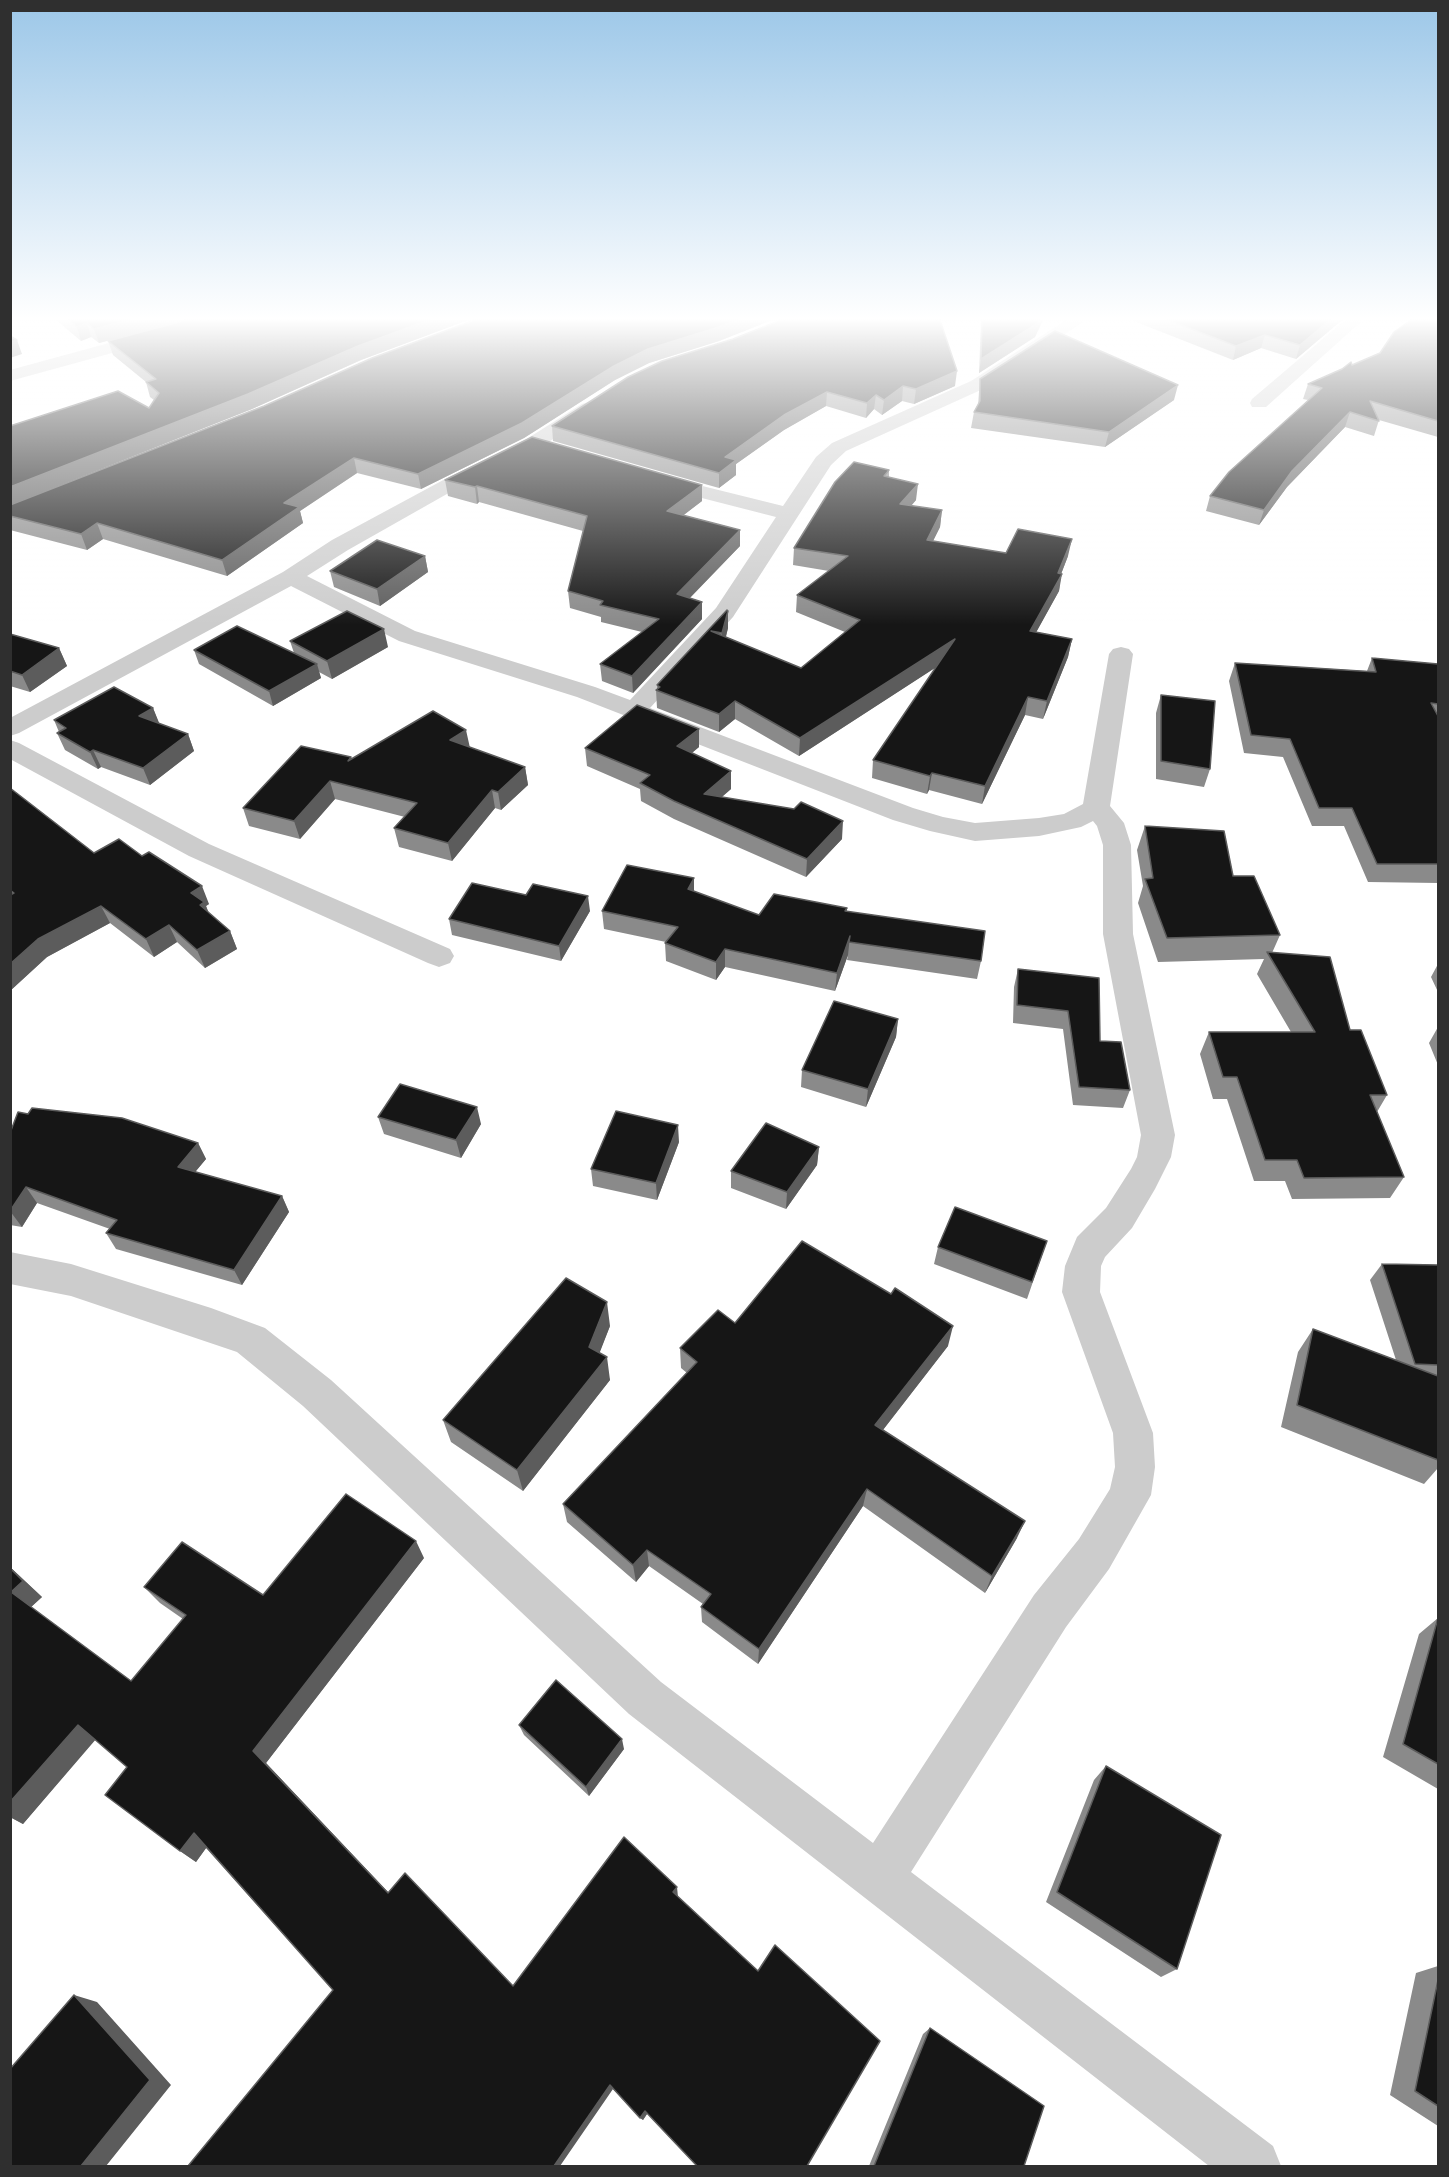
<!DOCTYPE html>
<html>
<head>
<meta charset="utf-8">
<style>
  body { margin:0 }
  #map { position:relative; width:1449px; height:2177px; overflow:hidden; background:#fff; font-family:Rubik,sans-serif }
  canvas { display:block }
  .frame { position:absolute; inset:0; border:12px solid #2f2f2f; pointer-events:none }
</style>
</head>
<body>
<div id="map">
<canvas width="1449" height="2177"></canvas>
<div class="frame"></div>
</div>
<script>
const c = document.querySelector('canvas').getContext('2d');
c.lineJoin = 'round';
const toPath = rows => new Path2D(rows.map(r => 'M' + r).join(''));
function paint(path, color) { c.fillStyle = color; c.fill(path, 'evenodd'); }
function stroke(path, color, width, dash) { c.strokeStyle = color; c.lineWidth = width; c.lineCap = dash ? 'butt' : 'round'; c.setLineDash(dash || []); c.stroke(path); }
paint(toPath([
  [193,320,220,320,218,324,10,381,10,370,193,320],
  [1066,320,1086,320,983,389,846,451,831,465,733,617,650,708,913,808,943,817,975,823,1039,818,1064,814,1083,804,1109,654,1113,649,1121,647,1129,649,1133,654,1110,806,1124,823,1131,845,1133,934,1175,1135,1171,1157,1155,1189,1132,1228,1105,1257,1101,1266,1100,1292,1153,1433,1155,1467,1151,1495,1109,1569,1066,1627,911,1872,1273,2146,1281,2166,1209,2166,629,1714,303,1406,237,1352,71,1296,10,1284,10,1252,71,1264,211,1308,265,1328,331,1380,661,1682,873,1843,1034,1595,1079,1539,1110,1489,1115,1467,1113,1433,1062,1292,1065,1266,1077,1237,1106,1208,1131,1169,1137,1157,1141,1135,1103,934,1103,845,1097,826,1093,821,1081,827,1039,836,975,841,930,831,893,820,577,697,399,641,291,586,19,733,10,736,10,718,283,572,332,540,447,478,525,440,582,404,589,402,596,404,598,408,596,412,539,448,461,486,348,550,307,576,415,631,595,687,630,700,716,608,776,517,651,485,648,481,651,477,658,475,783,506,816,457,832,443,971,381,1066,320],
  [1345,320,1363,320,1266,407,1252,407,1250,403,1252,399,1345,320],
  [10,740,19,743,209,844,450,949,454,956,450,963,439,967,428,963,189,856,10,759,10,740]
]), '#ccc');
paint(toPath([
  [56,320,185,320,99,343,91,337,81,341],
  [186,320,468,320,361,360,252,409,10,505,149,408,154,400,150,397,146,382,113,355,108,341],
  [475,320,772,320,719,341,649,363,615,380,524,438,421,489,357,473,300,511,303,523,227,576,103,539,87,550,10,530,10,505,264,406],
  [981,320,1043,320,1035,337,979,373],
  [1131,320,1342,320,1296,359,1261,348,1233,360],
  [1438,320,1438,437,1379,420,1374,436,1345,427,1287,487,1259,525,1206,511,1210,496,1308,400,1303,399,1308,384,1380,353],
  [733,339,955,386,914,404,902,401,882,415,874,409,866,418,826,406,784,430,736,464,736,475,719,488,553,441,552,426],
  [980,379,1174,400,1105,447,971,428,974,412,978,404],
  [889,470,889,477,916,500,911,506,942,510,940,527,933,541,1006,553,1068,556,1061,574,1059,591,1036,632,1072,639,1068,657,1043,719,1025,715,982,804,929,790,927,794,872,778,873,760,936,667,799,756,735,719,719,732,657,708,656,690,657,689,657,685,728,611,728,628,726,637,801,668,845,632,796,612,797,595,829,571,793,565,794,548],
  [445,480,702,485,702,501,683,515,740,530,740,546,690,598,702,602,702,619,633,693,602,681,600,664,642,632,601,622,601,617,570,608,568,591,583,531,479,502,477,504,448,496],
  [425,556,428,572,380,606,334,587,330,571],
  [10,634,59,648,67,666,30,692,10,686],
  [290,641,388,647,332,679,319,672,321,678,273,706,199,664,194,650,294,653],
  [1372,658,1438,664,1438,883,1368,882,1344,826,1312,826,1283,757,1244,753,1229,681,1235,663,1367,671],
  [1161,695,1210,769,1204,787,1156,779,1156,713],
  [153,708,159,724,188,734,194,751,150,785,101,767,98,769,65,750,57,733,59,732,54,720],
  [699,729,699,747,692,753,731,789,722,797,842,839,806,877,674,819,641,801,640,789,587,766,585,748],
  [469,747,525,767,528,785,501,810,495,808,452,861,399,847,394,828,405,817,335,799,300,839,249,826,243,808,352,759],
  [10,788,94,853,209,904,206,906,209,913,230,931,237,949,205,968,177,942,154,957,110,923,47,957,10,991],
  [1145,826,1233,876,1280,935,1272,953,1350,1030,1387,1095,1377,1112,1404,1177,1390,1198,1292,1199,1285,1181,1254,1181,1227,1099,1213,1099,1200,1054,1209,1032,1291,1032,1257,974,1264,959,1158,962,1138,903,1143,886,1137,850],
  [694,878,694,892,759,915,847,908,847,911,981,961,977,979,847,960,848,955,835,991,725,967,716,980,666,961,665,943,666,942,604,929,602,911],
  [590,911,561,961,452,935,449,919],
  [1438,964,1438,992,1431,977],
  [1018,969,1099,978,1100,1041,1130,1090,1123,1108,1073,1105,1063,1029,1013,1023,1014,987],
  [898,1019,896,1037,866,1107,801,1087,802,1070],
  [1438,1027,1438,1065,1429,1043],
  [378,1117,481,1124,461,1158,384,1134],
  [10,1133,198,1143,206,1159,195,1172,282,1196,289,1212,242,1285,116,1249,106,1233,110,1229,37,1203,22,1227,10,1225],
  [679,1142,657,1200,593,1186,591,1169],
  [819,1147,817,1165,786,1209,731,1188,731,1171],
  [1047,1241,1027,1299,934,1264,938,1247],
  [1382,1264,1438,1265,1438,1468,1424,1484,1281,1427,1298,1352,1313,1329,1396,1360,1370,1280],
  [735,1323,948,1346,883,1430,1017,1538,985,1593,863,1506,758,1664,702,1622,701,1607,703,1604,649,1566,636,1582,567,1522,563,1504,687,1373,681,1368,680,1348],
  [610,1326,599,1353,610,1380,523,1491,451,1442,443,1420],
  [424,1558,266,1763,389,1893,514,1986,678,1897,758,1971,880,2041,647,2114,643,2120,613,2089,333,1990,206,1848,196,1862,180,1851,127,1767,95,1739,23,1824,10,1817,10,1567,42,1597,31,1607,131,1681,183,1619,160,1603,144,1587,263,1595],
  [1438,1618,1438,1789,1383,1757,1419,1634],
  [519,1725,624,1749,589,1796,524,1735],
  [1106,1766,1177,1969,1161,1977,1046,1902,1094,1780],
  [1438,1966,1438,2126,1390,2095,1416,1973],
  [930,2028,1024,2166,869,2166,923,2034]
]), '#8a8a8a');
paint(toPath([
  [129,320,185,320,99,343,94,329],
  [429,320,468,320,361,360,252,409,10,505,10,487,358,346],
  [737,320,772,320,719,341,649,363,615,380,524,438,421,489,418,474,614,366,648,349],
  [1039,320,1043,320,1035,337,979,373,981,359],
  [1330,320,1342,320,1296,359,1300,345],
  [87,323,91,337,81,341,77,327],
  [1265,335,1261,348,1233,360,1236,346],
  [17,340,22,354,10,358,10,342],
  [957,371,955,386,914,404,916,389],
  [1178,385,1174,400,1105,447,1109,432],
  [903,386,902,401,882,415,884,400],
  [827,392,826,406,784,430,736,464,736,475,719,488,719,473,725,457,784,415],
  [876,395,874,409,866,418,867,403],
  [1350,412,1345,427,1287,487,1259,525,1264,510,1292,471],
  [354,458,357,473,300,511,303,523,227,576,222,560,284,503],
  [918,484,916,500,898,521,900,504],
  [702,485,702,501,667,528,667,511],
  [477,486,479,502,477,504,475,487],
  [942,510,940,527,925,557,927,540],
  [97,523,103,539,87,550,81,534],
  [740,530,740,546,677,611,677,594],
  [1072,539,1068,556,1058,582,1062,574,1059,591,1027,649,1030,631,1058,573],
  [425,556,428,572,380,606,377,589],
  [702,602,702,619,633,693,632,676],
  [728,611,728,628,722,651,722,633],
  [384,629,388,647,332,679,327,661],
  [955,639,952,657,799,756,800,738],
  [1072,639,1068,657,1043,719,1047,701],
  [59,648,67,666,30,692,22,675],
  [317,664,321,678,273,706,269,691],
  [1028,697,1025,715,982,804,985,786],
  [735,701,735,719,719,732,719,714],
  [153,708,160,725,139,716],
  [699,729,699,747,678,764,677,746],
  [466,730,470,748,450,740],
  [188,734,194,751,150,785,143,768],
  [93,750,101,767,98,769,90,752],
  [525,767,528,785,501,810,498,792],
  [731,771,731,789,704,812,704,794],
  [932,773,929,790,927,794,930,776],
  [330,781,335,799,300,839,294,821],
  [492,790,495,808,452,861,448,843],
  [843,821,842,839,806,877,807,859],
  [694,878,694,896,688,889],
  [202,886,209,904,206,906,211,920,207,923,191,893],
  [588,896,590,911,561,961,559,946],
  [101,906,110,923,47,957,10,991,10,964,38,939],
  [169,925,177,942,154,957,146,939],
  [230,931,237,949,205,968,197,950],
  [850,936,848,955,835,991,837,973],
  [725,949,725,967,716,980,716,962],
  [898,1019,896,1037,866,1107,868,1089],
  [477,1107,481,1124,461,1158,456,1140],
  [678,1125,679,1142,657,1200,656,1183],
  [198,1143,206,1159,186,1183,178,1167],
  [819,1147,817,1165,786,1209,787,1192],
  [26,1187,37,1203,22,1227,10,1211],
  [282,1196,289,1212,242,1285,234,1270],
  [607,1302,610,1326,593,1370,589,1347],
  [953,1326,948,1346,872,1444,875,1425],
  [607,1357,610,1380,523,1491,517,1470],
  [867,1489,863,1506,758,1664,759,1649],
  [1025,1521,1017,1538,985,1593,992,1576],
  [416,1541,424,1558,266,1763,398,1903,388,1893,253,1751],
  [647,1550,649,1566,636,1582,633,1565],
  [10,1567,42,1597,30,1608,11,1592],
  [78,1725,97,1738,23,1824,10,1817,10,1802],
  [622,1739,624,1749,589,1796,586,1787],
  [194,1833,209,1844,196,1862,180,1851],
  [677,1887,678,1897,673,1892],
  [74,1995,97,2002,171,2085,106,2166,81,2166],
  [610,2085,613,2089,560,2166,554,2166],
  [645,2111,647,2114,643,2120,640,2118]
]), '#5c5c5c');
const building = toPath([
  [69,320,129,320,94,329,87,323,77,327,69,320],
  [186,320,429,320,358,346,248,394,10,487,10,426,118,391,149,408,159,393,146,382,156,379,108,341,186,320],
  [475,320,737,320,719,327,648,349,614,366,522,423,418,474,354,458,284,503,299,507,222,560,97,523,81,534,10,516,10,505,264,406,372,358,475,320],
  [781,320,940,320,957,371,916,389,903,386,884,400,876,395,867,403,827,392,784,415,725,457,736,460,719,473,552,426,628,377,662,361,733,339,781,320],
  [982,320,1039,320,1038,323,981,359,982,320],
  [1168,320,1330,320,1300,345,1265,335,1236,346,1168,320],
  [1411,320,1438,320,1438,421,1370,401,1379,421,1350,412,1292,471,1264,510,1210,496,1229,472,1322,388,1308,384,1342,369,1351,362,1352,365,1380,353,1394,332,1411,320],
  [1055,331,1178,385,1109,432,974,412,980,401,980,379,1055,331],
  [10,336,17,340,10,342,10,336],
  [532,437,702,485,667,511,740,530,677,594,702,602,632,676,600,664,659,619,600,605,603,601,568,591,587,516,477,486,475,487,445,480,532,437],
  [854,462,889,470,884,476,918,484,900,504,942,510,927,540,1006,553,1018,529,1072,539,1058,573,1062,574,1030,631,1072,639,1047,701,1028,697,985,786,932,773,930,776,873,760,955,639,800,738,735,701,719,714,656,690,660,687,657,685,727,610,728,611,722,633,711,631,801,668,860,620,797,595,848,556,794,548,835,482,854,462],
  [377,540,425,556,377,589,330,571,377,540],
  [347,611,384,629,327,661,290,641,347,611],
  [237,626,317,664,269,691,194,650,237,626],
  [10,634,59,648,22,675,10,671,10,634],
  [1372,658,1438,664,1438,704,1431,703,1438,716,1438,864,1377,864,1352,808,1319,808,1290,739,1251,735,1235,663,1376,672,1372,658],
  [114,687,153,708,139,716,188,734,143,768,93,750,90,752,57,733,66,728,54,720,114,687],
  [1161,695,1215,701,1210,769,1161,761,1161,695],
  [637,705,699,729,677,746,731,771,704,794,794,809,801,802,843,821,807,859,674,801,640,783,650,775,585,748,637,705],
  [433,711,466,730,450,740,525,767,498,792,492,790,448,843,394,828,417,803,330,781,294,821,243,808,301,746,351,757,348,761,433,711],
  [10,788,94,853,119,839,142,856,149,852,202,886,191,893,204,902,200,905,230,931,197,950,169,925,146,939,101,906,38,939,10,964,10,895,14,893,10,890,10,788],
  [1145,826,1224,831,1233,876,1254,876,1280,935,1167,938,1145,879,1153,878,1145,826],
  [627,865,694,878,688,889,759,915,774,894,847,908,845,911,985,931,981,961,849,942,850,936,837,973,725,949,716,962,665,943,678,927,602,911,627,865],
  [472,883,526,895,533,884,588,896,559,946,449,919,472,883],
  [1267,952,1330,957,1350,1030,1361,1030,1387,1095,1370,1095,1404,1177,1304,1178,1297,1160,1265,1160,1237,1077,1223,1077,1209,1032,1315,1032,1267,952],
  [1018,969,1099,978,1100,1041,1121,1042,1130,1090,1079,1087,1068,1011,1017,1005,1018,969],
  [834,1001,898,1019,868,1089,802,1070,834,1001],
  [400,1084,477,1107,456,1140,378,1117,400,1084],
  [32,1108,122,1118,198,1143,178,1167,282,1196,234,1270,106,1233,117,1220,26,1187,10,1211,10,1133,18,1112,28,1114,32,1108],
  [616,1111,678,1125,656,1183,591,1169,616,1111],
  [766,1123,819,1147,787,1192,731,1171,766,1123],
  [955,1207,1047,1241,1032,1282,938,1247,955,1207],
  [802,1241,891,1294,895,1288,953,1326,875,1425,1025,1521,992,1576,867,1489,759,1649,701,1607,711,1594,647,1550,633,1565,563,1504,697,1362,680,1348,718,1310,735,1323,802,1241],
  [1382,1264,1438,1265,1438,1365,1415,1364,1382,1264],
  [566,1278,607,1302,589,1347,607,1357,517,1470,443,1420,566,1278],
  [1313,1329,1438,1376,1438,1460,1297,1405,1313,1329],
  [346,1494,416,1541,253,1751,388,1893,405,1873,513,1986,624,1837,677,1887,673,1892,758,1971,775,1945,880,2041,807,2166,697,2166,645,2111,640,2118,610,2085,554,2166,188,2166,333,1990,194,1833,180,1851,105,1795,127,1767,78,1725,10,1802,10,1568,23,1581,11,1592,131,1681,186,1615,144,1587,182,1542,263,1595,346,1494],
  [1438,1618,1438,1764,1403,1744,1438,1618],
  [556,1680,622,1739,586,1787,519,1725,556,1680],
  [1106,1766,1221,1835,1177,1969,1057,1892,1106,1766],
  [1438,1980,1438,2106,1415,2091,1438,1980],
  [74,1995,150,2080,81,2166,10,2166,10,2069,74,1995],
  [930,2028,1044,2106,1024,2166,874,2166,930,2028]
]);
paint(building, '#161616');
stroke(building, '#5c5c5c', 1.5);
const sky = c.createLinearGradient(0, 0, 0, 625);
sky.addColorStop(0, '#9cc7e8');
sky.addColorStop(0.51, '#fff');
sky.addColorStop(1, '#ffffff00');
c.fillStyle = sky;
c.fillRect(0, 0, 1449, 625);
</script>
</body>
</html>
